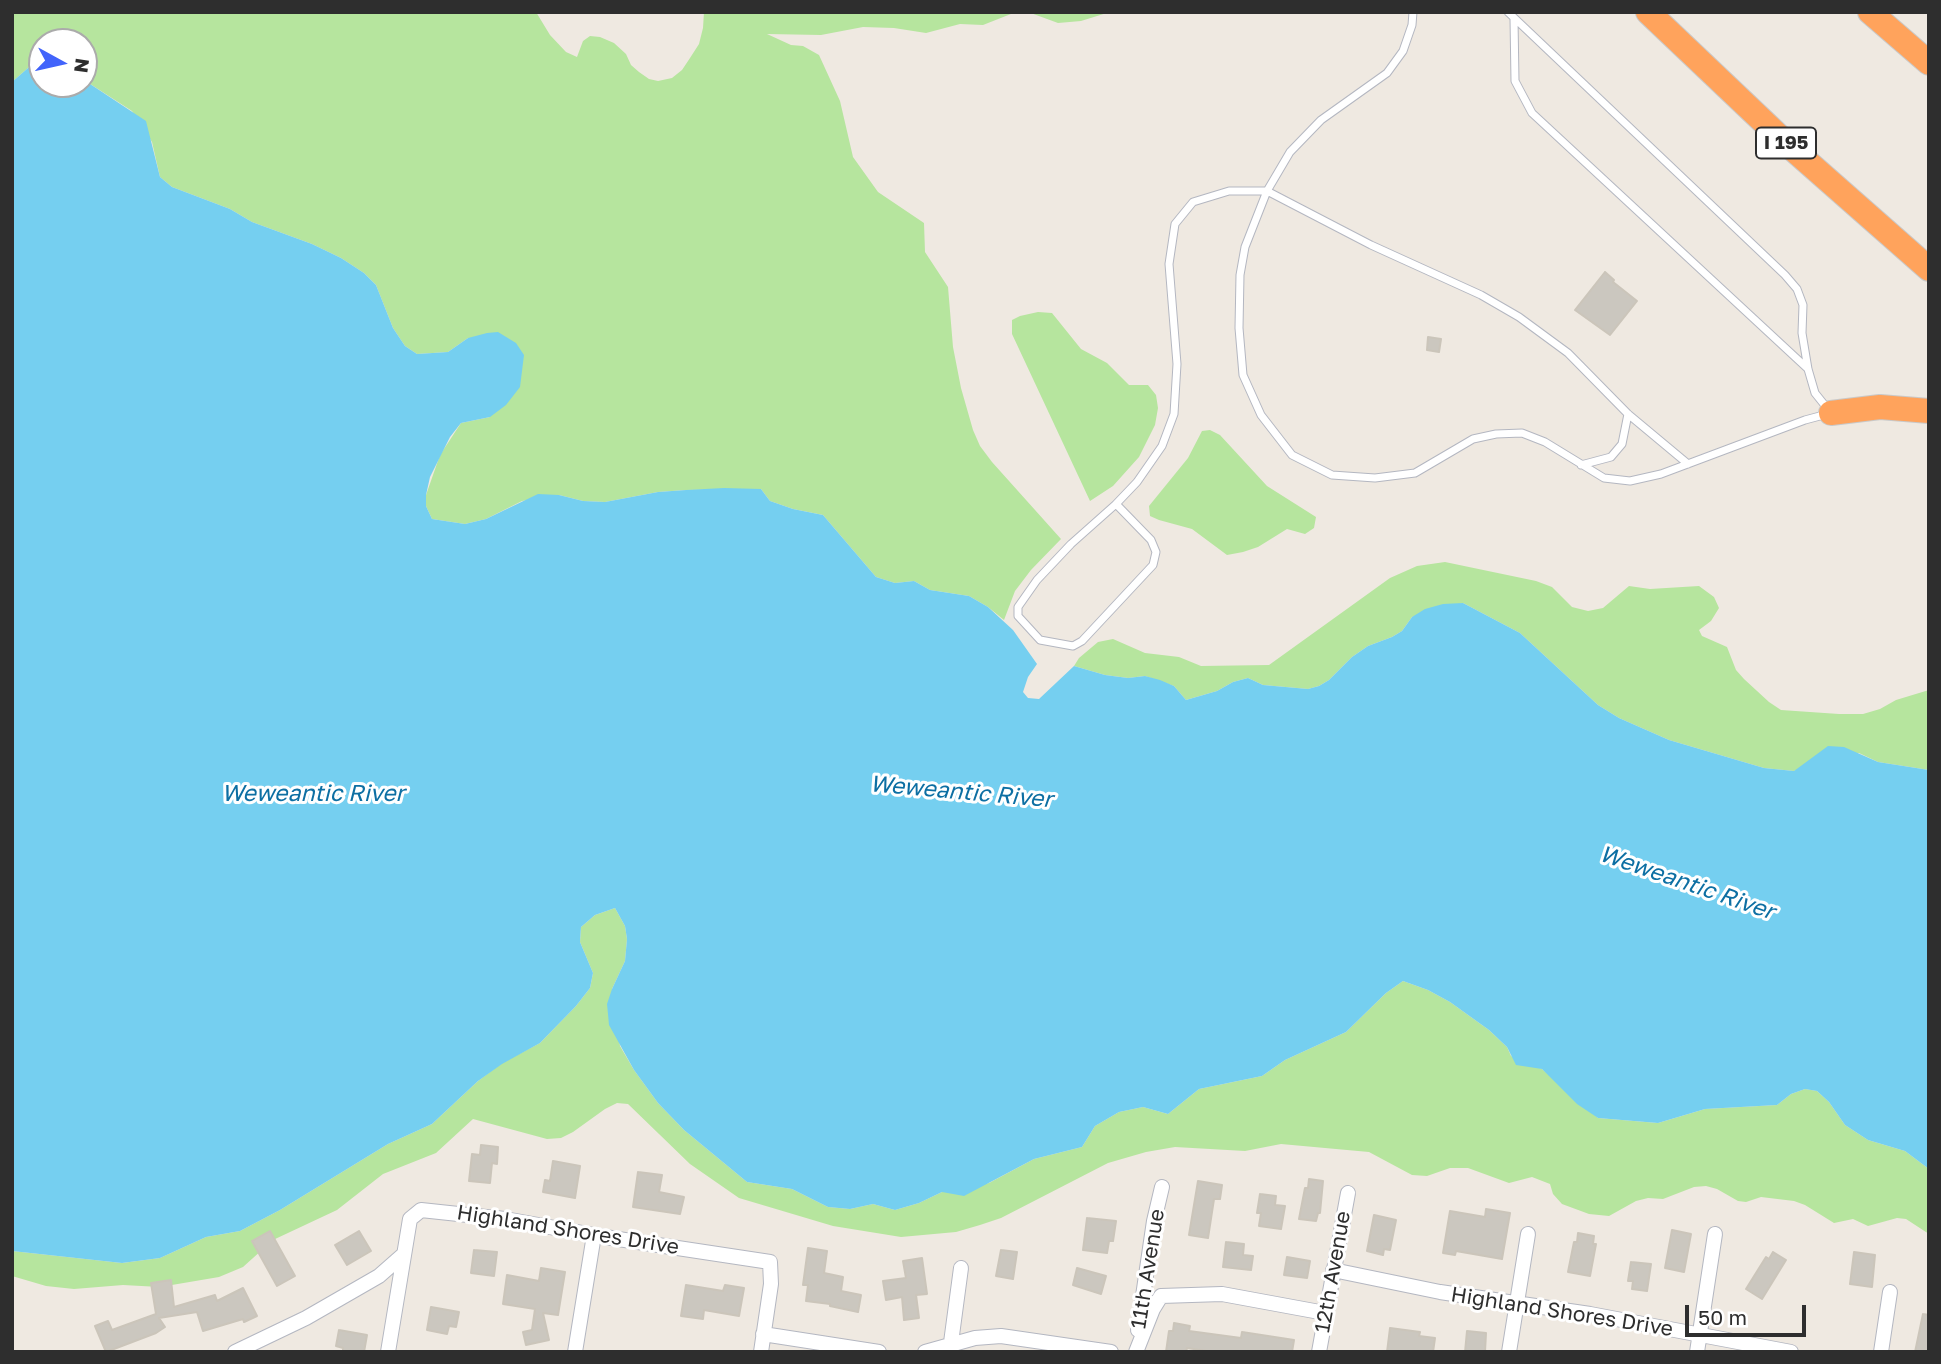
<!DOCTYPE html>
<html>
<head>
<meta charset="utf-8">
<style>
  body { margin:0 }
  #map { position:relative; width:1941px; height:1364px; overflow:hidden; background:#efe9e1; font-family:"Golos Text",sans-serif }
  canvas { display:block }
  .frame { position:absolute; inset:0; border:14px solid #2e2e2e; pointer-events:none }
  .north { position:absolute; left:28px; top:28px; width:70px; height:70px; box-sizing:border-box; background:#fff; border:2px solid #ababab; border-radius:50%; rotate:98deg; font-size:19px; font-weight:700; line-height:28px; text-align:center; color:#2e2e2e }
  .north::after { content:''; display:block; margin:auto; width:24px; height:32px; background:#4264fb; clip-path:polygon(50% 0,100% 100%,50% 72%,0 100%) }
  .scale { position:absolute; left:1685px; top:1305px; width:121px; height:32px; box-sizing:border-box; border:4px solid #2e2e2e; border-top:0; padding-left:9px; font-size:21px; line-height:24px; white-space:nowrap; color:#2e2e2e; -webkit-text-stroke:5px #fff; paint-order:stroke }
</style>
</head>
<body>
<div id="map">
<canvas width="1941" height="1364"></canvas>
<div class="frame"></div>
<div class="north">N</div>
<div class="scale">50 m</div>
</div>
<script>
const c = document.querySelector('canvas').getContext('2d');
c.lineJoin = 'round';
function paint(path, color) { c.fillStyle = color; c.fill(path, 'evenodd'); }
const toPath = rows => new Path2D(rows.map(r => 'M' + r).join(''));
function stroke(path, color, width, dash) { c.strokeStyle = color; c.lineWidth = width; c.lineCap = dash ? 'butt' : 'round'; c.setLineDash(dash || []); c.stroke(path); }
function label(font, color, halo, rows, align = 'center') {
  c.font = font + ' "Golos Text",sans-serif'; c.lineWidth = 6; c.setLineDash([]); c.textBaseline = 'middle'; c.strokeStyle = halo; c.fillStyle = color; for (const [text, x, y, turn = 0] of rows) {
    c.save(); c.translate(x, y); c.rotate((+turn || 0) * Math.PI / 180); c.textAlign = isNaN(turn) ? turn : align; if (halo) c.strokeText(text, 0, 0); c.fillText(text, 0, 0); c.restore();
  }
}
paint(toPath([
  [12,12,536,12,550,35,566,52,577,57,583,41,590,36,600,37,614,43,626,54,631,65,639,72,649,79,658,81,672,78,682,70,690,58,699,44,703,28,704,12,1016,12,983,25,960,24,926,33,894,28,863,27,821,35,767,34,791,45,803,46,819,55,840,101,853,157,878,192,924,223,925,252,948,287,953,347,961,388,973,430,980,446,992,462,1061,539,1031,570,1015,591,1004,620,988,607,969,596,930,590,914,581,895,583,876,577,823,515,793,509,770,501,761,489,686,490,658,492,605,502,583,501,559,495,522,501,486,519,465,524,432,519,426,506,426,495,440,455,461,423,490,417,468,338,448,352,417,354,405,346,393,328,376,285,364,273,341,258,312,244,252,222,230,209,172,187,160,177,152,142,132,111,84,80,84,42,42,42,42,61,36,61,12,82],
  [1028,12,1110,12,1081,21,1058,23],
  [1038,312,1052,313,1081,349,1107,363,1129,385,1148,385,1156,395,1158,408,1155,425,1139,457,1113,486,1090,501,1012,334,1012,320,1020,316],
  [1210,430,1220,435,1267,486,1316,517,1314,528,1305,534,1287,529,1258,547,1243,552,1227,555,1192,529,1159,520,1150,516,1149,506,1188,458,1202,431],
  [1445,562,1536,581,1552,587,1572,607,1588,611,1603,608,1629,586,1650,589,1699,586,1714,597,1719,608,1711,621,1699,630,1702,636,1727,647,1736,670,1744,679,1769,702,1781,710,1839,714,1863,714,1880,709,1896,700,1929,690,1929,770,1878,762,1859,753,1794,771,1764,768,1669,740,1619,718,1598,705,1520,633,1463,603,1412,617,1402,631,1392,637,1368,646,1352,657,1329,680,1319,686,1308,689,1263,685,1248,678,1233,682,1217,691,1186,700,1174,686,1145,676,1128,678,1105,675,1074,666,1079,658,1098,642,1113,639,1145,653,1179,657,1201,666,1269,665,1390,578,1417,566],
  [615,908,625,926,627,939,625,961,612,989,620,1046,634,1070,658,1103,684,1130,747,1182,792,1189,828,1207,850,1209,873,1204,895,1210,919,1203,942,1192,989,1183,1034,1159,1082,1147,1095,1126,1119,1112,1143,1107,1168,1114,1199,1089,1262,1076,1285,1060,1346,1032,1386,993,1403,981,1428,990,1450,1002,1489,1030,1507,1047,1511,1056,1542,1069,1598,1118,1658,1123,1705,1109,1777,1105,1791,1094,1805,1089,1817,1091,1829,1102,1845,1125,1868,1140,1905,1151,1929,1169,1929,1234,1906,1219,1897,1218,1868,1226,1853,1219,1834,1223,1805,1205,1794,1201,1761,1197,1746,1202,1738,1201,1717,1189,1706,1186,1694,1187,1663,1199,1648,1198,1636,1201,1609,1216,1589,1214,1562,1204,1553,1194,1550,1184,1532,1177,1509,1183,1468,1168,1450,1168,1427,1176,1412,1175,1369,1152,1281,1144,1245,1151,1175,1147,1146,1152,1108,1163,1001,1218,980,1225,956,1232,901,1237,833,1226,739,1198,690,1164,628,1104,617,1103,605,1109,573,1132,561,1138,547,1139,473,1119,436,1153,383,1174,337,1210,273,1240,243,1267,219,1277,160,1287,123,1285,74,1289,46,1286,12,1276,12,1251,122,1263,160,1258,206,1237,240,1231,280,1210,388,1144,432,1124,478,1081,502,1063,540,1043,576,1006,590,988,593,973,580,942,581,927,595,915]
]), '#b6e59e');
paint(toPath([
  [36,61,42,61,42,84,84,84,84,80,146,121,160,177,172,187,230,209,252,222,312,244,341,258,364,273,376,285,393,328,405,346,417,354,448,352,468,338,487,333,498,332,516,343,524,355,520,387,506,405,490,417,461,423,450,437,430,477,426,495,426,506,432,519,465,524,486,519,538,494,559,495,583,501,605,502,658,492,686,490,724,488,761,489,770,501,793,509,823,515,876,577,895,583,914,581,930,590,969,596,988,607,1013,630,1037,664,1028,677,1023,692,1028,698,1039,699,1074,666,1105,675,1128,678,1145,676,1160,680,1174,686,1186,700,1217,691,1233,682,1248,678,1263,685,1308,689,1319,686,1329,680,1352,657,1368,646,1392,637,1402,631,1412,617,1425,609,1443,604,1463,603,1520,633,1598,705,1619,718,1669,740,1764,768,1794,771,1828,746,1844,747,1878,762,1929,770,1929,1169,1905,1151,1868,1140,1845,1125,1829,1102,1817,1091,1805,1089,1791,1094,1777,1105,1705,1109,1658,1123,1598,1118,1577,1104,1542,1069,1516,1065,1507,1047,1489,1030,1450,1002,1428,990,1403,981,1386,993,1346,1032,1285,1060,1262,1076,1199,1089,1168,1114,1143,1107,1119,1112,1095,1126,1082,1147,1034,1159,964,1196,942,1192,919,1203,895,1210,873,1204,850,1209,828,1207,792,1189,747,1182,684,1130,658,1103,634,1070,609,1025,608,1014,607,1004,612,989,625,961,627,939,625,926,615,908,595,915,581,927,580,942,593,973,590,988,576,1006,540,1043,502,1064,478,1081,432,1124,388,1144,280,1210,240,1231,206,1237,160,1258,122,1263,12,1251,12,82]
]), '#75cff0');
const building = toPath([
  [1605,272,1614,280,1613,282,1637,301,1610,335,1575,310,1605,272],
  [1428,337,1441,339,1439,352,1427,350,1428,337],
  [481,1145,498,1147,497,1164,492,1163,490,1183,469,1181,472,1154,480,1155,481,1145],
  [553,1161,580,1166,575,1198,543,1192,545,1180,550,1181,553,1161],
  [638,1172,662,1175,659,1192,684,1197,680,1214,633,1207,638,1172],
  [1309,1179,1323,1181,1320,1213,1318,1213,1316,1221,1299,1219,1305,1188,1308,1188,1309,1179],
  [1198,1181,1222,1185,1220,1199,1214,1199,1208,1238,1189,1235,1198,1181],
  [1260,1194,1276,1196,1275,1205,1285,1206,1281,1229,1259,1226,1261,1213,1257,1213,1260,1194],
  [1486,1209,1510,1213,1502,1259,1456,1251,1455,1255,1443,1253,1450,1211,1485,1217,1486,1209],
  [1374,1215,1396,1220,1390,1250,1384,1249,1383,1255,1367,1251,1374,1215],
  [1087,1218,1116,1221,1113,1241,1109,1241,1107,1253,1083,1250,1087,1218],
  [1672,1230,1691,1234,1684,1272,1665,1268,1672,1230],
  [270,1231,295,1276,277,1286,252,1241,270,1231],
  [359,1231,371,1251,347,1265,335,1245,359,1231],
  [1578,1233,1594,1236,1593,1244,1596,1244,1590,1276,1568,1272,1574,1242,1577,1242,1578,1233],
  [1226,1242,1244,1244,1243,1255,1253,1256,1251,1270,1223,1267,1226,1242],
  [808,1248,827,1251,824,1273,843,1277,841,1291,861,1295,858,1312,830,1306,830,1304,806,1301,808,1285,803,1285,808,1248],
  [474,1250,497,1252,494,1276,471,1273,474,1250],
  [1001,1250,1017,1252,1013,1279,996,1276,1001,1250],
  [1773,1252,1786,1260,1762,1299,1746,1289,1766,1257,1769,1259,1773,1252],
  [1854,1252,1875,1255,1872,1287,1850,1284,1854,1252],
  [1287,1257,1310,1261,1307,1278,1284,1275,1287,1257],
  [922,1258,927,1294,916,1295,919,1318,904,1320,902,1297,886,1300,883,1281,906,1278,903,1261,922,1258],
  [1631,1262,1651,1264,1647,1291,1632,1289,1633,1281,1628,1281,1631,1262],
  [541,1268,565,1272,558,1315,543,1313,549,1340,526,1345,523,1332,532,1330,535,1309,503,1304,507,1275,539,1281,541,1268],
  [1077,1268,1106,1276,1101,1294,1073,1285,1077,1268],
  [171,1280,174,1307,215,1295,217,1301,243,1288,257,1316,244,1322,243,1319,203,1331,197,1312,159,1318,165,1327,156,1333,106,1352,95,1326,108,1321,112,1330,156,1314,151,1283,171,1280],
  [686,1285,723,1291,725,1285,744,1288,739,1316,704,1310,703,1319,681,1316,686,1285],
  [431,1307,459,1312,456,1327,449,1326,447,1334,427,1330,431,1307],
  [1923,1314,1929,1315,1929,1352,1915,1352,1923,1314],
  [1174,1323,1190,1326,1189,1331,1241,1338,1242,1332,1294,1340,1292,1352,1213,1352,1187,1348,1186,1352,1166,1352,1169,1331,1173,1331,1174,1323],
  [1390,1328,1420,1332,1419,1336,1435,1338,1433,1352,1387,1352,1390,1328],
  [339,1330,367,1335,364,1352,343,1352,343,1348,336,1346,339,1330],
  [1467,1331,1486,1333,1485,1352,1465,1352,1467,1331]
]);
paint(building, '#cbc7bf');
stroke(building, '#cbc5ba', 2);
const service = toPath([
  [1413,12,1412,25,1403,51,1387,73,1321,120,1290,152,1267,191,1245,247,1240,275,1239,328,1243,375,1261,415,1292,455,1332,475,1375,478,1415,473,1473,439,1496,434,1522,433,1545,442,1604,478,1630,481,1661,474,1805,420,1831,413,1815,393,1808,369,1802,333,1803,305,1797,289,1785,275,1508,12],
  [1514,19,1515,81,1532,113,1808,369],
  [1581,465,1611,457,1622,444,1628,414],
  [1116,504,1071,544,1037,580,1018,607,1018,616,1040,640,1073,646,1082,641,1153,565,1156,552,1151,540,1116,504,1137,482,1162,446,1174,414,1177,364,1169,264,1175,224,1193,202,1229,191,1267,191,1371,245,1481,295,1519,317,1568,353,1628,414,1688,464]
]);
const minor = toPath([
  [1333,1270,1440,1292,1590,1314,1791,1352],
  [1138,1330,1154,1221,1162,1187],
  [763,1334,879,1352],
  [950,1350,961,1268],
  [235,1352,306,1318,379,1276,404,1254],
  [388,1352,410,1219,421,1210,505,1219,605,1237,770,1262,771,1284,761,1352],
  [575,1352,594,1235],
  [925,1352,975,1338,1001,1336,1111,1352],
  [1136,1352,1153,1309,1161,1296,1222,1294,1325,1313],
  [1319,1352,1348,1193],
  [1509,1352,1528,1234],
  [1697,1352,1715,1234],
  [1881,1352,1890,1292]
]);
const motorway = toPath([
  [1648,12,1787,144,1929,269],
  [1870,12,1929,63],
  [1831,413,1880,407,1929,411]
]);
stroke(service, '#b4b7c1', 9);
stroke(minor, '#b4b7c1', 16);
stroke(motorway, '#c9c9c9', 26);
stroke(service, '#fff', 7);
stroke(minor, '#fff', 14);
stroke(motorway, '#ffa35c', 24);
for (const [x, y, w] of [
  [1786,143,60]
]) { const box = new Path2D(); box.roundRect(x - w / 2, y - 15.5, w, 31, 5); c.fillStyle = '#fff'; c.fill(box); stroke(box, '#2e2e2e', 2); }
label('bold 19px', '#2e2e2e', null, [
  ["I 195",1786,143]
]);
label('21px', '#2e2e2e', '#fff', [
  ["Highland Shores Drive",568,1230,9],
  ["11th Avenue",1148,1269,-81],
  ["12th Avenue",1333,1272,-80],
  ["Highland Shores Drive",1562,1312,9]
]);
label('italic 23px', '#0d6fa3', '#fff', [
  ["Weweantic River",961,792,5],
  ["Weweantic River",313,794],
  ["Weweantic River",1687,883,19]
]);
</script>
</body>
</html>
